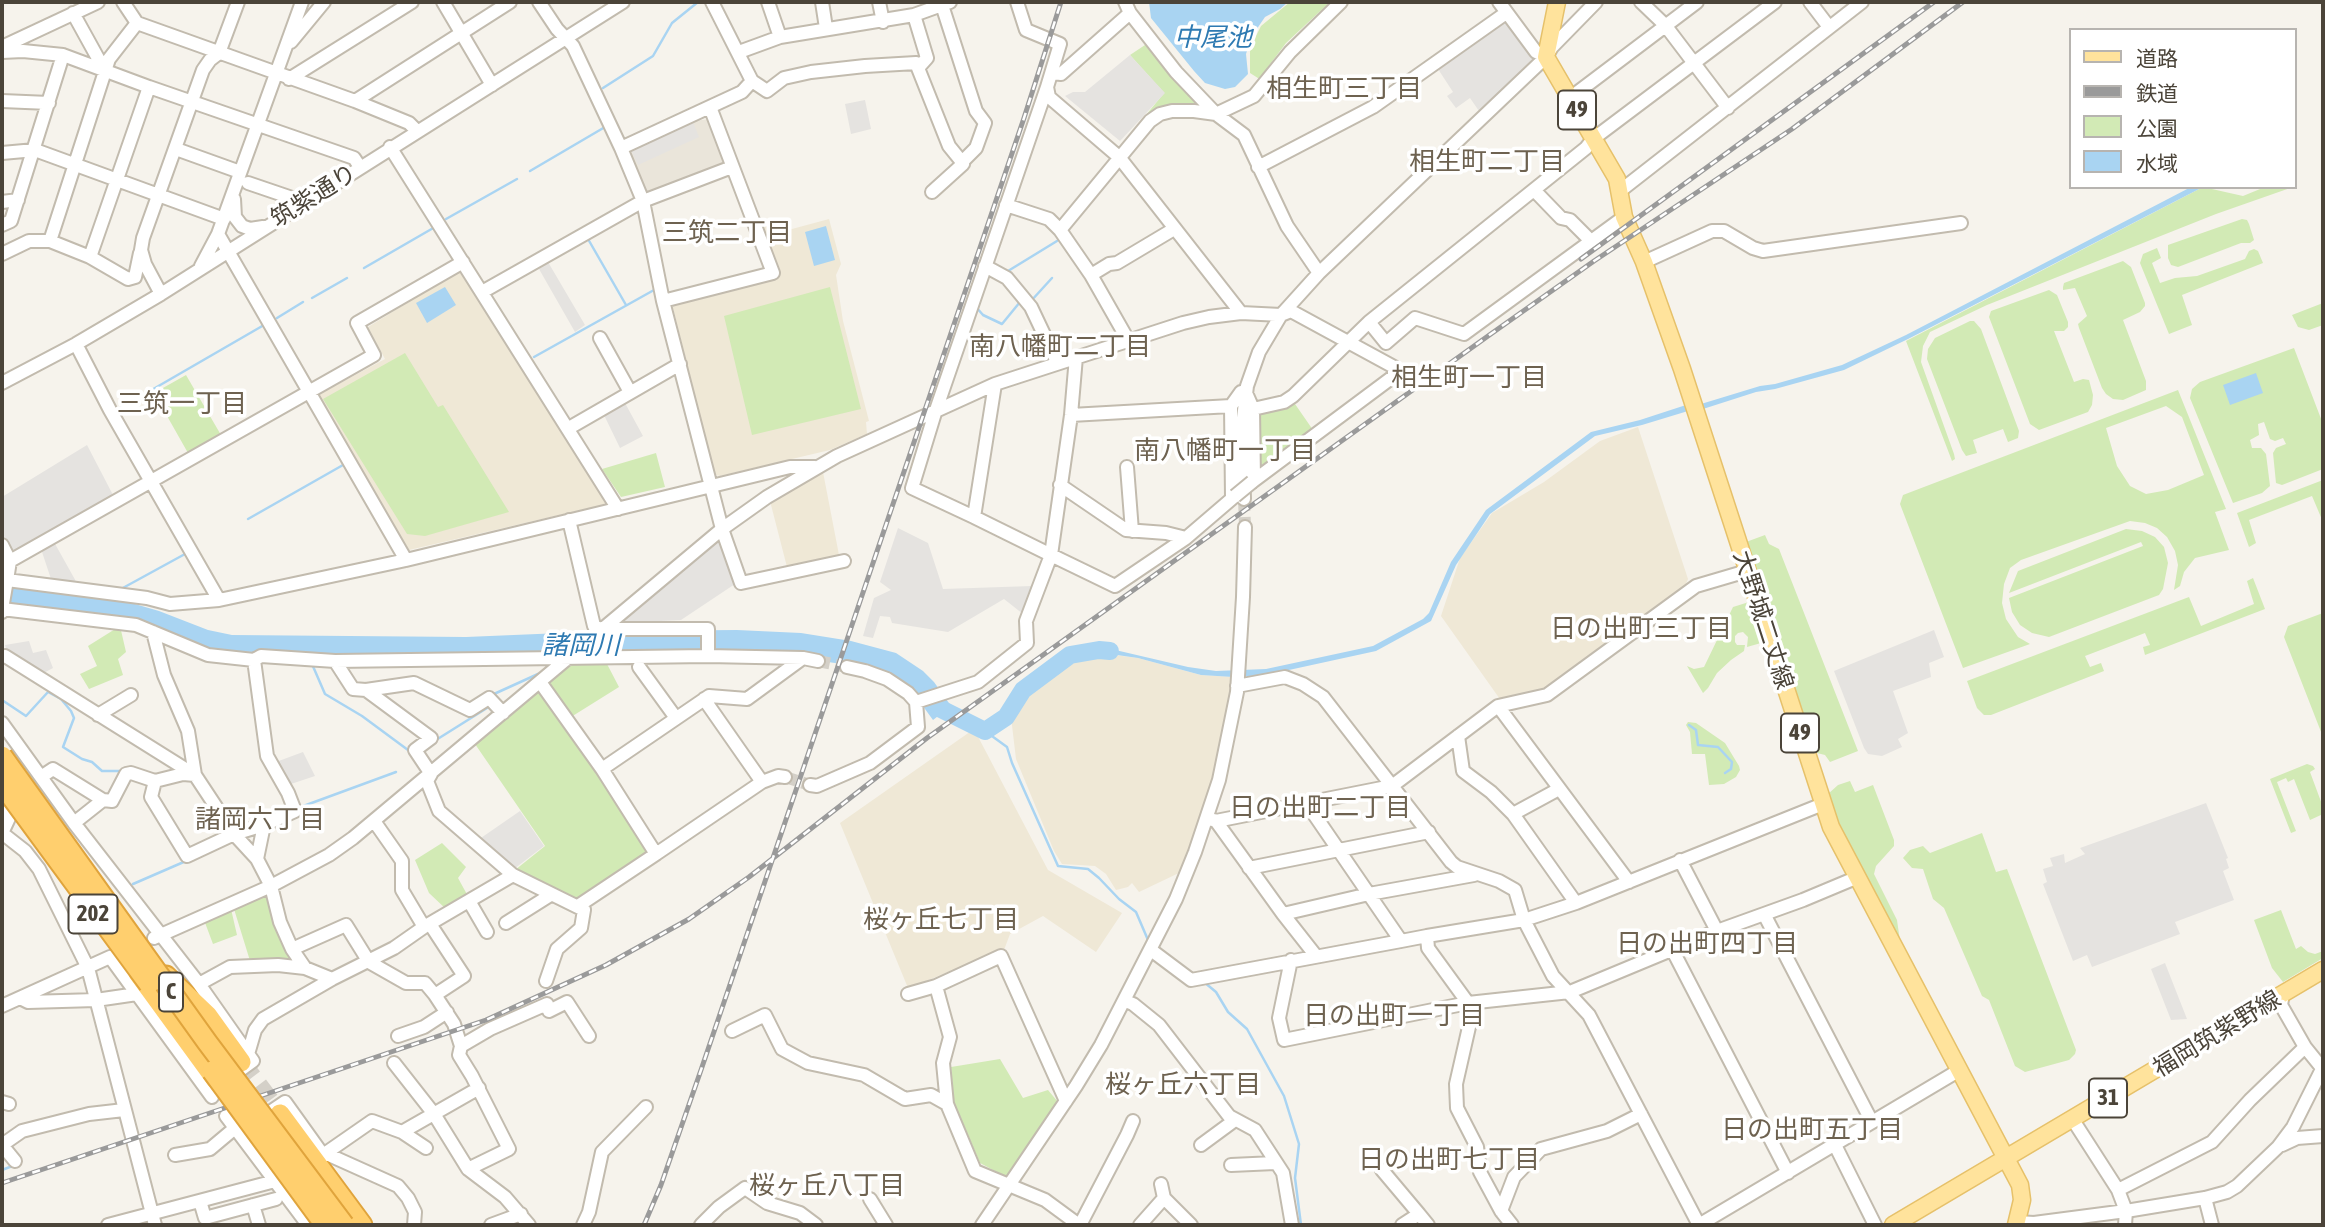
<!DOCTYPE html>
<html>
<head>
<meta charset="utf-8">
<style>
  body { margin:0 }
  #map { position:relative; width:2325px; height:1227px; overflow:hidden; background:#f6f3ec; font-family:"Asap Condensed","Noto Sans JP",sans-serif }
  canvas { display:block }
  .frame { position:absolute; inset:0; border:4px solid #4b4439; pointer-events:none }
  .legend { position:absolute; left:2069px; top:28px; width:228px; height:161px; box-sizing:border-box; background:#fff; border:2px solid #b7b4b0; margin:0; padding:9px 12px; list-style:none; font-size:21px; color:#4b4439 }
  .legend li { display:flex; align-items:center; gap:14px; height:35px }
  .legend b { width:35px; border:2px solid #b7b4b0 }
</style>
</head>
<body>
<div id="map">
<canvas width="2325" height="1227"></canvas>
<div class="frame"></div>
<ul class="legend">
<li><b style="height:9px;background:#ffe39c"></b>道路</li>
<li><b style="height:9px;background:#9a9a9a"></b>鉄道</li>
<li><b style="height:19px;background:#d2eab5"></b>公園</li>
<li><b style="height:19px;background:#a9d4f2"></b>水域</li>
</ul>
</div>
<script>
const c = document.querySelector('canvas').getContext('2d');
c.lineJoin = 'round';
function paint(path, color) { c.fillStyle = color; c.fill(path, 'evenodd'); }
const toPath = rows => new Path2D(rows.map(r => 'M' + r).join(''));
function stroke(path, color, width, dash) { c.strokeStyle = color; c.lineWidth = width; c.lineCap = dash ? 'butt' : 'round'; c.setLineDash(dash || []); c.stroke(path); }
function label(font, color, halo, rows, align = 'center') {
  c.font = font + ' "Asap Condensed","Noto Sans JP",sans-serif'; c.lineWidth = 7; c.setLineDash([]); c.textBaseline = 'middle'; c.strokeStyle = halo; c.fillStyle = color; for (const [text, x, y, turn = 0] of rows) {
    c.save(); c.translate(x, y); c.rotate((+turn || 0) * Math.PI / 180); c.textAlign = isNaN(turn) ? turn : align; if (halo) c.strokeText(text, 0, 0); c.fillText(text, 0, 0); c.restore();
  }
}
paint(toPath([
  [709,119,728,160,725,166,651,194,646,192,629,152,631,150,694,121]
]), '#eae5da');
paint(toPath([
  [829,219,841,264,836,275,843,321,869,421,866,422,867,434,830,450,720,476,715,475,672,304,778,275,759,225,762,223,792,229],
  [459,271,611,503,409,550,316,396,385,359,368,327],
  [1638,427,1688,579,1683,591,1548,689,1502,702,1441,616,1460,558,1492,513,1544,482,1600,441],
  [823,472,839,555,787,567,770,501],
  [1107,654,1138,658,1201,675,1233,677,1214,783,1181,872,1139,892,1132,883,1128,887,1116,890,1106,874,1095,866,1062,864,1054,851,1016,759,1011,717,1028,690,1080,657],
  [974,729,1048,870,1122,913,1096,952,1043,916,1010,934,1004,950,908,988,840,823]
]), '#efe8d6');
paint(toPath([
  [1290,2,1330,2,1286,43,1268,67,1261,80,1250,73,1250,48,1261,26],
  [1148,43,1207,108,1149,118,1146,115,1164,93,1130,55],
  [2203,187,2243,196,2265,187,2293,187,2216,214,1987,305,1930,332,1923,346,1921,362,1954,454,1955,459,1952,461,1906,341],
  [2242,219,2247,220,2249,224,2254,240,2250,243,2241,243,2178,267,2171,265,2168,258,2168,245],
  [2157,248,2161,258,2152,263,2160,283,2175,278,2197,276,2245,259,2249,251,2254,249,2258,251,2263,263,2182,295,2192,325,2169,334,2140,263,2143,254],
  [2123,261,2131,267,2145,303,2145,306,2140,312,2123,320,2146,381,2146,390,2123,400,2113,399,2106,394,2102,388,2079,328,2078,324,2087,316,2075,288,2063,290,2063,287,2064,283],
  [830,287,861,409,752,435,724,316],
  [2049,290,2057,295,2068,322,2068,327,2064,331,2054,331,2074,382,2083,379,2089,380,2093,395,2092,405,2088,412,2039,430,2030,424,1989,317,1991,311],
  [2323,303,2323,325,2309,330,2298,327,2292,315],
  [1970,321,1974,321,1981,329,2019,431,2018,438,2008,442,2003,429,1973,440,1977,453,1966,456,1962,450,1927,359,1928,349,1935,338],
  [2294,348,2323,424,2323,469,2282,485,2276,483,2273,453,2276,448,2286,444,2283,438,2275,441,2270,439,2264,422,2258,424,2259,435,2250,440,2252,448,2261,448,2266,454,2270,486,2262,493,2233,503,2190,398,2192,389,2200,382],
  [405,353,438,407,443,405,509,512,425,536,407,534,323,399],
  [186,375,221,435,188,453,154,393],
  [2178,390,2226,509,2215,512,2229,550,2195,558,2184,572,2180,586,2174,590,2178,565,2175,551,2167,537,2157,528,2145,523,2130,521,2021,560,2010,568,2004,584,2002,603,2006,619,2018,637,2030,644,1963,668,1900,504,1903,495],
  [2166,406,2182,417,2204,475,2168,490,2146,494,2130,486,2117,466,2106,428],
  [1295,404,1313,430,1266,466,1257,462,1257,413],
  [656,453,665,487,621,497,602,469],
  [2323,480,2323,522,2312,496,2249,520,2256,543,2249,547,2237,513],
  [2126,529,2142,531,2155,537,2164,547,2168,563,2163,589,2159,595,2049,637,2032,633,2020,625,2012,612,2009,598,2143,546,2141,542,2009,593,2018,571],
  [1765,535,1769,544,1779,549,1858,751,1830,762,1825,755,1813,752,1746,542],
  [2253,578,2265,609,2145,655,2143,647,2150,645,2145,633,2085,656,2090,667,2101,663,2104,671,1991,715,1984,715,1977,708,1967,681,2189,597,2201,626,2254,604,2247,581],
  [1749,602,1761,643,1747,647,1748,637,1743,632,1738,633,1735,636,1735,642,1737,645,1745,645,1744,651,1731,660,1717,673,1708,688,1703,693,1687,666,1694,669,1704,667,1733,607],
  [2323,613,2323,737,2284,637,2288,626],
  [120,626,126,652,118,659,123,675,89,689,80,674,97,666,88,646],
  [607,664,619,687,571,717,548,682,572,665],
  [538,690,541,691,650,849,649,854,581,902,515,870,545,846,475,744],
  [1688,722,1696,723,1725,743,1739,766,1740,770,1736,777,1724,784,1709,785,1705,754,1692,754,1690,732,1686,725],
  [2307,764,2313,766,2315,769,2310,772,2323,807,2323,814,2310,820,2294,779,2288,782,2286,778,2277,782,2296,831,2291,833,2270,779],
  [1850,781,1855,792,1873,785,1894,840,1894,846,1876,866,1874,874,1897,920,1900,941,1835,816,1828,794,1838,785],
  [1982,833,1996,872,2007,869,2076,1050,2075,1054,2069,1060,2025,1072,2015,1066,1989,1000,1982,996,1944,908,1933,899,1923,869,1912,868,1903,858,1910,850,1923,846,1930,853],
  [442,843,466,867,458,878,469,898,447,910,429,893,415,860],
  [267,894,294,959,291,964,251,964,234,909],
  [231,909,237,935,213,944,204,920],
  [2281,910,2296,949,2301,946,2308,952,2315,954,2323,951,2323,958,2283,982,2272,968,2254,920],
  [1000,1059,1023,1098,1048,1090,1058,1102,1006,1177,980,1163,954,1102,951,1067]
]), '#d2eab5');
paint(toPath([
  [1504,19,1535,58,1479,111,1470,98,1456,108,1447,96,1453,92,1438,69],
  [1130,55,1165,93,1120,141,1065,96,1073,92,1085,92],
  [865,100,871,129,851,134,845,104],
  [693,122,699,137,638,165,631,150],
  [548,262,585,325,575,332,539,269],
  [625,403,643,436,620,448,604,415],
  [87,445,113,495,12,553,2,532,2,497],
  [898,528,928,543,943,589,1032,586,1023,614,1004,599,948,632,892,623,890,617,880,616,873,638,863,636,874,598,891,590,880,582],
  [719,536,735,584,681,620,616,623],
  [54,542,78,585,52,582,41,549],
  [1934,630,1944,657,1929,663,1931,677,1893,691,1908,733,1898,739,1902,747,1882,756,1868,754,1864,748,1834,671],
  [29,641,33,653,46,650,53,668,38,676,7,652,5,645],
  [303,752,315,776,291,784,276,762],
  [2206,803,2228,858,2226,859,2229,868,2223,871,2234,900,2175,922,2180,934,2092,967,2087,955,2073,961,2043,884,2047,882,2043,869,2053,866,2050,858,2064,854,2065,863,2085,854,2080,848],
  [520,811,544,846,514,869,478,840],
  [2165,963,2187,1019,2171,1020,2151,969]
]), '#e5e3e0');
paint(toPath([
  [1149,2,1288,2,1280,9,1265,17,1252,36,1246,54,1248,74,1235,87,1225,89,1205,83,1194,71,1151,18],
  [2191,187,2203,187,1908,339,1844,370,1775,389,1756,392,1703,409,1701,404,1760,386,1775,384,1842,365,1906,335],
  [826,226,835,260,814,266,805,232],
  [445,287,456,305,427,323,416,303],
  [2256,373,2263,393,2230,405,2223,385],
  [1686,405,1688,411,1642,425,1595,436,1490,514,1456,565,1431,621,1376,651,1266,675,1233,677,1201,675,1138,658,1110,654,1111,649,1188,667,1216,671,1266,669,1373,646,1423,619,1429,613,1451,562,1486,510,1591,432,1640,420],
  [2,586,128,602,159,611,208,630,232,635,466,637,609,631,737,630,801,633,851,641,896,653,923,671,934,682,951,706,933,720,917,698,870,668,786,656,584,656,567,650,364,657,207,650,149,626,2,602]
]), '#a9d4f2');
stroke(toPath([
  [603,88,653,56,672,23,698,2],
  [530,171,605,127],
  [446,219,517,179],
  [588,239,626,305],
  [364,268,435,227],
  [1008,271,1057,241],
  [312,298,347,278],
  [1031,301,1052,278],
  [976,307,983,315,1002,324,1020,302],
  [277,318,303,302],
  [534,357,654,290],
  [117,410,264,325],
  [248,519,343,465],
  [121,589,185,554],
  [312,664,325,694,362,716,408,750],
  [494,694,538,674],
  [2,700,26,716,48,692,61,699,71,711,74,718,63,747,82,759,92,762,102,771,121,771],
  [1689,725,1696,730,1698,745,1718,747,1732,762,1731,769,1725,773],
  [985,731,1007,747,1012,763,1058,866,1088,869,1099,878,1119,899,1136,912,1148,940],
  [436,740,487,708],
  [298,808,396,772],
  [133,884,186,861],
  [1204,982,1216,992,1228,1012,1247,1029,1284,1096,1299,1144,1295,1178,1301,1225],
  [2,1170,15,1165]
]), '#a9d4f2', 2.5);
stroke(toPath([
  [928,696,941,709,985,731,1006,717,1023,690,1070,655,1099,650,1110,651]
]), '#a9d4f2', 18);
stroke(toPath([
  [1244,499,1245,527],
  [818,661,847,667],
  [785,777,810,785]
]), '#d4d0c8', 12, [12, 6]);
stroke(toPath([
  [241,1062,280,1114]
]), '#d4d0c8', 19, [19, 10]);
const minor = toPath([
  [123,2,137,23,355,101,409,123,417,131],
  [302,2,218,234,406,560],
  [443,2,492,85],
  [539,2,557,29,573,46,621,148,643,201,663,301,722,529,741,583,844,561],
  [768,2,780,37],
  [822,2,826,28],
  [879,2,883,22],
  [1017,2,1026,30,1060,44,1047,87,1049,97,1119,157,1241,313],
  [1125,2,1130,13,1176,72,1216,114,1244,135,1287,226,1319,273],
  [1499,2,1536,52,1546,57],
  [1641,2,1665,25,1728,108],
  [1810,2,1829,27],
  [73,13,105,71],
  [914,15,927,58,918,68],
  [291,42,324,2],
  [2,47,98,2],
  [2,52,23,51,63,55,149,87],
  [739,52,780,37,914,15,950,2],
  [1052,73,1061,74,1130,13],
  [289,79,412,2],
  [752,81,767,91,784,78,811,72,865,66,916,63,949,146,962,162],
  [1570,98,1697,2],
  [2,101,49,103],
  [355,101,510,2],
  [390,147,618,509],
  [621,148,742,92,752,81,712,2],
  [176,149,240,172],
  [2,153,35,150,224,219],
  [1258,167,1373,107,1506,13],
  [248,183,295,199,300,205],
  [1534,190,1561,218,1570,220,1591,241],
  [1620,191,1862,2],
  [932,192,963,164,962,162,976,148,985,123,976,111,941,2],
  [234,199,235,217,242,226,250,229,263,227],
  [2,202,18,200],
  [1006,205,1049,219,1060,230,1091,275,1128,340],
  [2,225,11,221,63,55],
  [1060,230,1150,121,1160,114,1172,111,1194,111,1216,114,1254,96,1290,52,1341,2],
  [50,241,109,59,137,23],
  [2,254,29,241,50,241,90,257,128,279,135,277,140,253],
  [90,257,149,87,354,158,360,167],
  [1644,262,1712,231,1724,231,1753,248,1763,251,1961,223],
  [201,266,218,234],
  [985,266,1007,278,1031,307,1057,362],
  [1091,275,1109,264,1117,263,1174,229],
  [482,292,643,201,732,167],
  [161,294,145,264,141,250,143,238,203,70,210,60,219,53,238,2],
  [663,301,773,273,710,107],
  [1369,322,1386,343,1415,318,1464,334,1624,217],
  [600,338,630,392],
  [76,344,110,410,219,600],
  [2,383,76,344,161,294,623,2],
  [995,384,974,517,912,488,935,413,1047,87],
  [1253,409,1284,402,1293,396,1369,322,1586,148,1593,139,1775,2],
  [1071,415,1231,406],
  [569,428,680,364],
  [1127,467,1132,531],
  [1060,485,1126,530,1166,533,1186,538,1235,496],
  [1232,498,1231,406,1241,392,1246,393,1253,409,1254,480],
  [1244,499,1242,427,1247,386,1259,352,1281,315,1319,273,1546,57,1552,47,1596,2],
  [974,517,1051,555,1071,415,1076,357],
  [569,520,594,626,601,629,708,629,708,655],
  [2,545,10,561,7,580,2,579],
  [10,561,374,355,357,323,463,262],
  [2,609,7,580,147,598,170,604,219,600,406,560,790,467,815,467],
  [2,612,2,609,136,625,208,655,254,660,261,656,335,661,708,656,803,658,818,661],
  [2,657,5,656,195,775,234,834,257,859,271,886,280,922,292,949,346,925,369,962,406,983,425,983,435,995,454,1024,461,1046,459,1055,472,1076,509,1149,468,1169,505,1197,529,1225],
  [335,661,353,689,366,690,414,683,470,710,489,698,503,713],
  [639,667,676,718],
  [540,682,602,769,656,854,578,906],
  [1237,686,1285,677,1303,684,1323,697,1451,862,1457,867,1499,881,1515,890,1524,920,1553,976,1589,1015,1699,1225],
  [366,690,431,738,415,750,431,774,427,781,439,811,513,875,584,910,581,928,557,949,546,981],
  [704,699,762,782],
  [916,702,978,682,1027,643,1026,621,1051,555,1115,586,1186,538],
  [1498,706,1629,882],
  [98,715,131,695],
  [2,723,74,823,199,984,253,1061,209,1093],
  [1458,736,1463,771,1491,792,1513,814,1576,903],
  [602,769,709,696,747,699,803,658],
  [41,777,53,769,103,800,112,801,126,774,131,773,155,781,183,774,195,775,188,731,164,675,153,632],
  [155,781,151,797,187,856,234,834,264,825,295,811,288,793,267,756,254,660],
  [810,785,817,786,870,763,918,727,916,702,908,693,887,679,865,671,847,667],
  [1307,804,1401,941,1427,936,1428,948,1468,1003,1469,1027,1456,1084,1457,1108,1477,1147,1480,1172,1501,1211,1512,1225],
  [2,806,9,818,2,833],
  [1513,814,1559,789],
  [1207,818,1216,821,1392,786,1498,706,1547,695,1696,586,1747,571],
  [374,821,402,861,402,890,424,927],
  [1216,821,1283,914,1316,956],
  [74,823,103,800],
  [2,833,25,851,39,869,88,968,155,1225],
  [656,854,762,782,778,776,785,777],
  [257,859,264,825],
  [1680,860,1717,931],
  [1249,868,1429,832],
  [469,901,487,932],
  [1283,914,1369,894,1474,875],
  [1764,914,1872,1122],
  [506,923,552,894],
  [430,924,464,976,435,995],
  [1427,936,1524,920,1576,903,1823,804],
  [154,938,271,886,329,855,353,838,722,529,767,497,837,456,995,384,1183,323,1209,317,1241,313,1281,315,1291,311,1394,367,1394,376,1252,482],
  [292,949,305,968,332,979,394,948,424,927,513,875],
  [1151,950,1191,980,1401,941],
  [1673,951,1788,1173],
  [1291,960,1279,1018,1284,1040,1468,1003,1570,992,1717,931,1803,900,1858,877],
  [199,984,230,967,278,965,305,968],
  [936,986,950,1037,943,1063,947,1104,975,1171,1045,1200,1079,1225],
  [908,994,936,986,1001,956,1066,1101],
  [2283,994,2281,1005,2305,1047,2322,1068],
  [20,998,28,1002,96,1000,137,994],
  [1125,1001,1133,1004,1159,1025,1229,1116,1255,1130,1283,1173,1292,1225],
  [2,1006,110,957,212,1097],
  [732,1031,765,1015,782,1049,808,1063,864,1075,905,1099,931,1095,947,1104],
  [398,1036,424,1027,447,1012],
  [461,1046,490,1029,547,1004,549,1011,567,1002,589,1036],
  [248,1054,255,1030,263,1019,332,979],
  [394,1063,434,1114,468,1169],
  [2,1102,9,1104],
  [226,1116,308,1225],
  [402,1132,426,1148],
  [239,1133,285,1102,323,1155,329,1155,398,1186,408,1198,415,1212,414,1225],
  [1201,1145,1235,1120],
  [1835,1145,1875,1225],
  [2282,1145,2297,1138,2323,1136],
  [175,1155,210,1149,235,1128],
  [323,1155,372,1121,402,1132,479,1088],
  [15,1161,2,1145,22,1131,89,1114,124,1110],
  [1231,1165,1275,1163],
  [1382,1170,1419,1214],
  [1161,1184,1164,1198,1191,1225],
  [2118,1190,2212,1142,2250,1100,2305,1047],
  [2205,1198,2212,1225],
  [870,1199,886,1225],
  [200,1201,205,1218,276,1199],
  [253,1205,259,1225],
  [1501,1211,1514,1177,1541,1149,1607,1131,1641,1114],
  [2017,1222,2034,1223,2126,1211,2118,1190,2073,1120],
  [108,1225,275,1181],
  [491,1225,521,1214],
  [583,1225,589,1212,602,1152,646,1107],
  [701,1225,719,1207,745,1188,767,1203,800,1213,816,1225],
  [982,1225,1076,1086,1101,1045,1176,899,1195,852,1219,780,1237,692,1243,597,1245,527],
  [1080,1225,1127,1135,1133,1121],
  [1140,1225,1164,1198],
  [1402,1225,1419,1214,1428,1225],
  [1699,1225,1958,1071],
  [2125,1225,2126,1211,2205,1198,2227,1192,2237,1186,2278,1147,2293,1127,2323,1067]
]);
const major = toPath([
  [1557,2,1546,57,1617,179,1624,217,1644,262,1682,369,1831,827,2020,1185,2022,1200,2016,1225],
  [1893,1225,2323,970]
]);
const highway = toPath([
  [138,973,216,1080],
  [166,976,208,1016,241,1062],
  [280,1114,362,1225]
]);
stroke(minor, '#c2bbae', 16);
stroke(major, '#e6c16a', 19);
stroke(highway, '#e0a43c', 23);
stroke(minor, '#fff', 12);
stroke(major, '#ffe39c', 16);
stroke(highway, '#ffcf6e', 19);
const rail = toPath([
  [1581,259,1934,2],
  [2,1183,486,1020,606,965,689,919,749,877,927,738,976,703,1488,336,1594,261,1792,129,1963,2],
  [644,1225,661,1185,701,1070,1024,118,1061,2]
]);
stroke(rail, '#9a9a9a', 5);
stroke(rail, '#fff', 2.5, [8]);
const minorBridge = toPath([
  [1235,496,1252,482]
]);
const highwayBridge = toPath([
  [2,756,207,1042,344,1225],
  [2,784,149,984],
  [212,1071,325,1225]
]);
stroke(minorBridge, '#c2bbae', 16, []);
stroke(highwayBridge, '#e0a43c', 23, []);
stroke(minorBridge, '#fff', 12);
stroke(highwayBridge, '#ffcf6e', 19);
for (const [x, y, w] of [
  [1577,110,38],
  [1800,733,38],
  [93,914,49],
  [171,992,24],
  [2108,1098,38]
]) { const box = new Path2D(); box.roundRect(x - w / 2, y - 19.5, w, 39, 5); c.fillStyle = '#fff'; c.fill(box); stroke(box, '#4b4439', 2); }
label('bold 23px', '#4b4439', null, [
  ["49",1577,110],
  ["49",1800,733],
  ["202",93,914],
  ["C",171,992],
  ["31",2108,1098]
]);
label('24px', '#4b4439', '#fff', [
  ["筑紫通り",314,196,-32],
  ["大野城二丈線",1763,620,72],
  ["福岡筑紫野線",2217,1034,-31]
]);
label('italic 26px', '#2e7ab2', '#fff', [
  ["中尾池",1213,38],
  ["諸岡川",581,646]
]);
label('26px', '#6e6250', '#fff', [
  ["相生町三丁目",1344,89],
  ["相生町二丁目",1487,162],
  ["三筑二丁目",727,233],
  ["南八幡町二丁目",1060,347],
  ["相生町一丁目",1469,378],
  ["三筑一丁目",182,404],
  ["南八幡町一丁目",1225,451],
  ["日の出町三丁目",1641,629],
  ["日の出町二丁目",1320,808],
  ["諸岡六丁目",260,820],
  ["桜ヶ丘七丁目",941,920],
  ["日の出町四丁目",1707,944],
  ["日の出町一丁目",1394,1016],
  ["桜ヶ丘六丁目",1183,1085],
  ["日の出町五丁目",1812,1130],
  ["日の出町七丁目",1449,1160],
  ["桜ヶ丘八丁目",827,1186]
]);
</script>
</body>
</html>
